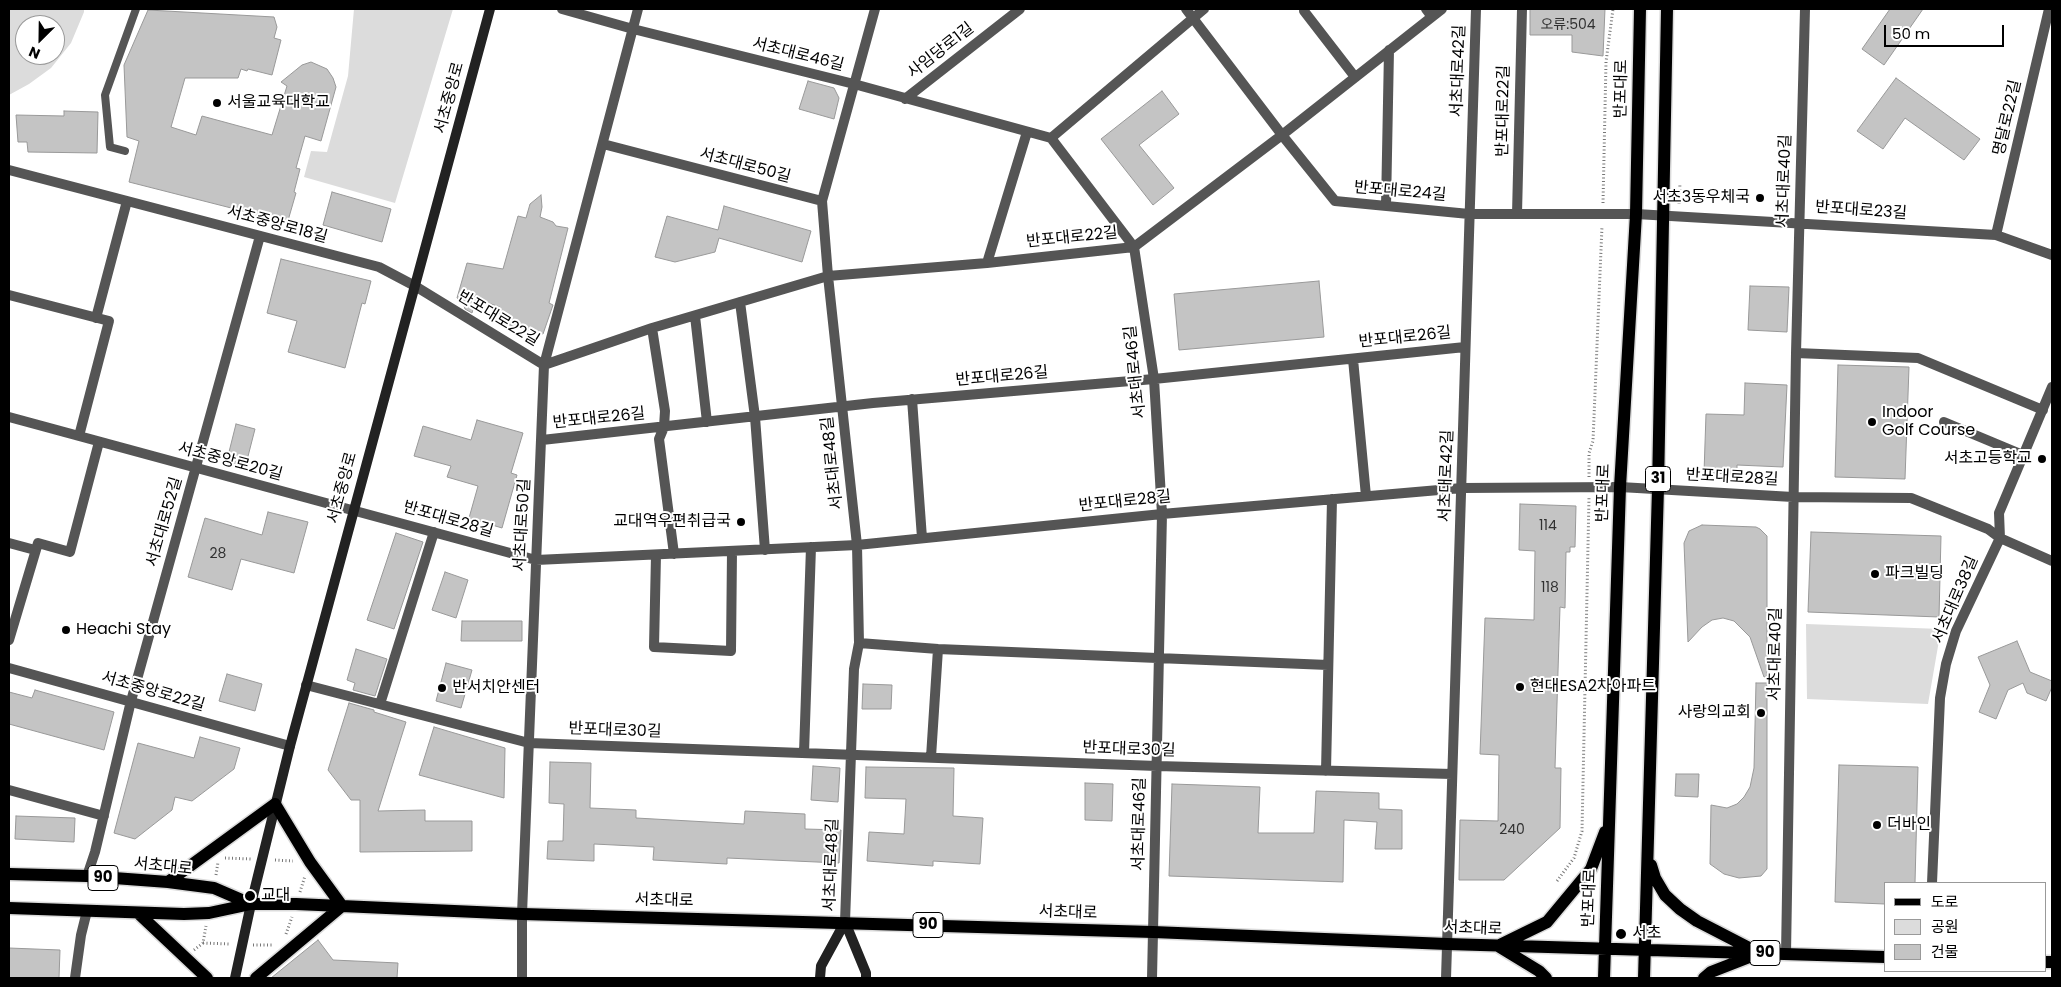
<!DOCTYPE html>
<html>
<head>
<meta charset="utf-8">
<style>
  body { margin:0 }
  #map { position:relative; width:2061px; height:987px; overflow:hidden; background:#fff; font-family:Poppins,"Noto Sans KR",sans-serif }
  canvas { display:block }
  .frame { position:absolute; inset:0; border:10px solid #000; pointer-events:none }
  .legend { position:absolute; left:1884px; top:882px; width:162px; height:90px; box-sizing:border-box; background:#fff; border:1px solid #999; margin:0; padding:6px 9px; list-style:none; font-size:15px; color:#000 }
  .legend li { display:flex; align-items:center; gap:10px; height:25px }
  .legend b { width:25px; border:1px solid #999 }
  .north { position:absolute; left:15px; top:15px; width:50px; height:50px; box-sizing:border-box; background:#fff; border:1px solid #999; border-radius:50%; rotate:203deg; font-size:14px; font-weight:700; line-height:20px; text-align:center; color:#000 }
  .north::after { content:''; display:block; margin:auto; width:18px; height:22px; background:#000; clip-path:polygon(50% 0,100% 100%,50% 72%,0 100%) }
  .scale { position:absolute; left:1884px; top:25px; width:120px; height:22px; box-sizing:border-box; border:2px solid #000; border-top:0; padding-left:6px; font-size:15px; line-height:18px; white-space:nowrap; color:#000; -webkit-text-stroke:4px #fff; paint-order:stroke }
</style>
</head>
<body>
<div id="map">
<canvas width="2061" height="987"></canvas>
<div class="frame"></div>
<ul class="legend">
<li><b style="height:6px;background:#000"></b>도로</li>
<li><b style="height:14px;background:#dcdcdc"></b>공원</li>
<li><b style="height:14px;background:#c4c4c4"></b>건물</li>
</ul>
<div class="north">N</div>
<div class="scale">50 m</div>
</div>
<script>
const c = document.querySelector('canvas').getContext('2d');
c.lineJoin = 'round';
function paint(path, color) { c.fillStyle = color; c.fill(path, 'evenodd'); }
const toPath = rows => new Path2D(rows.map(r => 'M' + r).join(''));
function stroke(path, color, width, dash) { c.strokeStyle = color; c.lineWidth = width; c.lineCap = dash ? 'butt' : 'round'; c.setLineDash(dash || []); c.stroke(path); }
function label(font, color, halo, rows, align = 'center') {
  c.font = font + ' Poppins,"Noto Sans KR",sans-serif'; c.lineWidth = 4; c.setLineDash([]); c.textBaseline = 'middle'; c.strokeStyle = halo; c.fillStyle = color; for (const [text, x, y, turn = 0] of rows) {
    c.save(); c.translate(x, y); c.rotate((+turn || 0) * Math.PI / 180); c.textAlign = isNaN(turn) ? turn : align; if (halo) c.strokeText(text, 0, 0); c.fillText(text, 0, 0); c.restore();
  }
}
paint(toPath([
  [9,9,84,9,84,12,71,43,51,68,29,84,9,95],
  [25,25,55,25,55,55,25,55],
  [354,9,453,9,395,203,304,177,311,151,327,152,348,76],
  [1806,624,1941,629,1928,704,1807,699]
]), '#dcdcdc');
const building = toPath([
  [1530,9,1605,9,1603,56,1572,52,1572,35,1530,35,1530,9],
  [1890,9,1923,9,1884,65,1862,49,1890,9],
  [148,10,274,17,277,27,274,38,281,40,272,75,248,69,247,71,241,69,238,78,185,78,171,127,196,135,202,116,272,135,287,86,281,82,302,65,311,62,327,69,333,78,336,87,321,141,305,136,296,168,300,169,294,192,296,193,287,224,243,211,129,182,139,141,127,137,124,65,148,10],
  [1896,78,1980,139,1964,160,1905,118,1883,149,1857,131,1896,78],
  [808,81,834,88,839,98,834,119,799,109,808,81],
  [1162,91,1179,114,1139,145,1174,188,1153,205,1101,139,1162,91],
  [64,111,98,112,97,153,28,152,27,142,18,142,16,115,64,116,64,111],
  [332,192,391,209,382,242,323,225,332,192],
  [541,195,542,207,540,217,553,222,556,226,568,228,549,303,553,305,543,334,499,322,500,307,476,299,472,313,465,309,463,303,457,298,467,263,503,269,518,216,526,218,530,204,541,195],
  [724,206,811,231,802,262,719,238,715,252,675,262,655,257,667,216,718,230,724,206],
  [281,259,371,281,365,304,362,303,345,368,288,352,297,321,267,313,281,259],
  [1319,281,1324,337,1179,350,1174,294,1319,281],
  [1750,286,1789,287,1787,332,1748,330,1750,286],
  [1838,365,1909,367,1905,479,1835,477,1838,365],
  [1745,383,1787,385,1783,467,1737,465,1737,474,1704,473,1706,414,1744,415,1745,383],
  [477,420,523,433,511,473,517,475,502,528,469,518,478,486,447,477,451,466,414,456,423,426,471,440,477,420],
  [236,424,255,429,245,468,226,464,236,424],
  [1520,504,1576,506,1575,547,1570,547,1570,552,1566,552,1565,608,1560,607,1555,768,1561,768,1560,828,1504,880,1459,880,1460,820,1498,821,1499,755,1480,754,1485,618,1534,620,1535,551,1519,550,1520,504],
  [268,512,308,522,294,573,241,559,232,590,188,577,205,518,262,535,268,512],
  [1702,525,1756,527,1760,529,1767,536,1767,676,1764,677,1750,637,1734,621,1723,618,1712,620,1702,627,1688,642,1684,543,1689,531,1702,525],
  [1811,532,1941,536,1939,617,1808,612,1811,532],
  [396,533,423,542,394,629,367,620,396,533],
  [445,572,468,580,456,618,432,610,445,572],
  [462,621,522,621,522,641,461,641,462,621],
  [2017,641,2030,672,2052,681,2052,687,2046,701,2027,693,2023,683,2008,690,1996,719,1979,712,1990,685,1978,657,2017,641],
  [356,649,387,659,375,696,353,690,355,683,347,680,356,649],
  [446,663,472,670,461,708,436,701,446,663],
  [227,674,262,684,255,711,219,701,227,674],
  [1756,683,1767,683,1767,869,1761,876,1739,878,1724,874,1710,864,1711,805,1727,808,1737,804,1744,797,1750,787,1754,768,1756,683],
  [863,684,892,685,891,709,862,709,863,684],
  [35,690,114,712,104,750,9,724,9,692,32,698,35,690],
  [349,703,374,710,374,712,406,722,378,811,425,810,425,821,472,821,472,851,360,852,360,800,351,800,328,770,349,703],
  [434,727,505,748,504,798,419,775,434,727],
  [200,737,240,748,234,769,192,801,175,797,172,810,135,839,114,833,138,743,194,758,200,737],
  [550,762,591,763,590,808,636,810,636,818,744,824,745,811,805,814,805,829,841,830,839,863,727,858,727,864,653,860,654,847,594,844,594,861,547,859,548,841,563,841,564,804,549,803,550,762],
  [1839,765,1918,767,1915,883,1885,883,1885,904,1835,902,1839,765],
  [813,766,840,768,838,802,811,800,813,766],
  [866,767,954,768,953,816,983,818,980,864,933,861,933,866,867,861,869,832,904,834,906,799,865,798,866,767],
  [1676,774,1699,774,1698,797,1675,796,1676,774],
  [1085,783,1113,784,1112,821,1085,820,1085,783],
  [1172,784,1260,787,1258,833,1314,833,1316,791,1379,793,1379,809,1402,810,1402,849,1375,849,1377,822,1344,820,1343,882,1169,876,1172,784],
  [16,816,75,818,74,842,15,839,16,816],
  [318,940,333,960,398,963,397,978,271,978,318,940],
  [9,948,60,950,59,978,9,978,9,948]
]);
paint(building, '#c4c4c4');
stroke(building, '#999', 1);
const primary = toPath([
  [1651,865,1655,878,1665,895,1680,909,1697,921,1757,952],
  [9,874,87,876,168,882,214,888,251,904],
  [168,882,275,804,310,862,342,906,256,978],
  [9,908,184,914,209,913,251,904,296,904,522,914,1153,932,1447,944,1885,957],
  [138,913,207,978],
  [1500,945,1547,922,1591,869,1605,832],
  [1498,946,1539,971,1546,978],
  [2045,962,2052,962],
  [1604,978,1620,487,1636,214,1640,9],
  [1644,978,1658,488,1667,9],
  [1704,978,1711,972,1752,956]
]);
stroke(primary, '#dbdbdb', 15);
stroke(toPath([
  [1603,203,1606,62,1613,9],
  [1679,204,1680,183],
  [1589,477,1589,453,1593,441,1602,226],
  [225,858,251,859],
  [275,860,293,861],
  [216,875,218,862],
  [1557,881,1574,858,1582,831,1589,498],
  [300,892,305,876],
  [286,934,292,917],
  [203,943,229,944],
  [253,945,274,945],
  [194,950,203,943,206,926]
]), '#777', 3, [1, 2.5]);
stroke(toPath([
  [125,151,110,147,105,95,136,9]
]), '#555', 8);
stroke(toPath([
  [562,9,633,29,854,84,1051,138,1134,247,1154,379,1162,514,1152,978],
  [1186,9,1282,135,1335,201,1469,214,1636,214,1996,235,2052,255],
  [1426,9,1432,17],
  [1304,11,1355,77],
  [905,99,1020,9],
  [1051,138,1204,9],
  [603,144,822,201],
  [9,170,379,267,415,286,544,365,652,328,828,276,987,263,1134,247,1282,135,1442,9],
  [1386,206,1389,50],
  [1517,214,1522,9],
  [1996,235,2049,9],
  [987,263,1027,132],
  [9,295,109,321,79,436],
  [740,302,755,417,765,550],
  [695,316,707,422],
  [96,318,127,201],
  [652,328,665,411,664,427,659,439,674,554],
  [1796,353,1918,358,2043,410],
  [1353,359,1366,496],
  [912,399,922,538],
  [9,417,536,560,857,545,1162,514,1462,488,1620,487,1793,497,1911,498,1988,529,2000,538,2052,561],
  [1944,422,2023,455],
  [542,440,873,403,1154,379,1465,347],
  [9,543,35,550],
  [656,555,654,647,731,651,732,551],
  [9,640,38,543,70,552,99,442],
  [859,643,938,649,1328,665],
  [9,668,290,746],
  [306,685,529,743,1157,766,1452,774],
  [380,704,434,532],
  [804,753,811,547],
  [931,757,938,649],
  [1326,771,1332,499],
  [9,790,104,816],
  [87,876,95,852,131,701,260,236],
  [1932,883,1940,698,1946,664,1956,631,2000,538,1999,513,2052,387],
  [845,922,854,669,859,643,857,545,828,276,822,201,875,9],
  [1786,954,1796,353,1805,9],
  [75,978,81,935,87,911],
  [522,978,522,914,544,365,638,9],
  [1446,978,1476,9]
]), '#555', 10);
stroke(toPath([
  [845,922,866,973,866,978],
  [235,978,251,904,290,746,490,9],
  [820,978,821,966,845,922]
]), '#222', 10);
stroke(primary, '#000', 12);
for (const [x, y, r, color] of [
  [217,103,5,"#000"],
  [1760,198,5,"#000"],
  [1872,422,5,"#000"],
  [2042,459,5,"#000"],
  [741,522,5,"#000"],
  [1875,574,5,"#000"],
  [66,630,5,"#000"],
  [1520,687,5,"#000"],
  [442,688,5,"#000"],
  [1761,713,5,"#000"],
  [1877,825,5,"#000"],
  [250,896,6,"#000"],
  [1621,934,6,"#000"]
]) { const dot = new Path2D(); dot.arc(x, y, r, 0, 2 * Math.PI); c.fillStyle = color; c.fill(dot); stroke(dot, '#fff', 2); }
label('14px', '#313131', null, [
  ["오류:504",1568,25],
  ["114",1548,526],
  ["28",218,554],
  ["118",1550,588],
  ["240",1512,830]
]);
for (const [x, y, w] of [
  [1658,479,25],
  [103,878,30],
  [928,925,30],
  [1765,953,30]
]) { const box = new Path2D(); box.roundRect(x - w / 2, y - 12.5, w, 25, 4); c.fillStyle = '#fff'; c.fill(box); stroke(box, '#000', 1); }
label('bold 15px', '#000', null, [
  ["31",1658,479],
  ["90",103,878],
  ["90",928,925],
  ["90",1765,953]
]);
label('16px', '#000', '#fff', [
  ["사임당로1길",941,51,-38],
  ["서초대로46길",798,55,14],
  ["서초대로42길",1459,71,-88],
  ["반포대로",1622,89,-89],
  ["서초중앙로",450,98,-75],
  ["반포대로22길",1504,111,-89],
  ["명달로22길",2008,118,-77],
  ["서초대로50길",745,166,15],
  ["서초대로40길",1785,181,-88],
  ["반포대로24길",1400,192,5],
  ["반포대로23길",1861,211,4],
  ["서초중앙로18길",277,225,15],
  ["반포대로22길",1072,238,-6],
  ["반포대로22길",498,319,31],
  ["반포대로26길",1405,338,-6],
  ["서초대로46길",1136,372,-96],
  ["반포대로26길",1002,377,-5],
  ["반포대로26길",599,419,-6],
  ["서초중앙로20길",230,462,15],
  ["서초대로48길",833,463,-96],
  ["서초대로42길",1447,476,-88],
  ["반포대로28길",1732,478,3],
  ["서초중앙로",343,488,-75],
  ["반포대로",1604,493,-88],
  ["반포대로28길",1125,502,-6],
  ["반포대로28길",448,520,16],
  ["서초대로52길",165,522,-74],
  ["서초대로50길",523,525,-87],
  ["서초대로38길",1956,600,-67],
  ["서초대로40길",1776,654,-89],
  ["서초중앙로22길",153,692,16],
  ["반포대로30길",615,731,2],
  ["반포대로30길",1129,750,2],
  ["서초대로46길",1140,824,-89],
  ["서초대로48길",832,865,-88],
  ["서초대로",163,867,6],
  ["반포대로",1590,898,-88],
  ["서초대로",664,901,1],
  ["서초대로",1068,913,2],
  ["서초대로",1473,929,2]
]);
label('16px', '#000', '#fff', [
  ["서울교육대학교",227,103],
  ["서초3동우체국",1750,198,"right"],
  ["Indoor",1882,413],
  ["Golf Course",1882,431],
  ["서초고등학교",2032,459,"right"],
  ["교대역우편취급국",731,522,"right"],
  ["파크빌딩",1885,574],
  ["Heachi Stay",76,630],
  ["현대ESA2차아파트",1530,687],
  ["반서치안센터",452,688],
  ["사랑의교회",1751,713,"right"],
  ["더바인",1887,825],
  ["교대",261,896],
  ["서초",1632,934]
], 'left');
</script>
</body>
</html>
